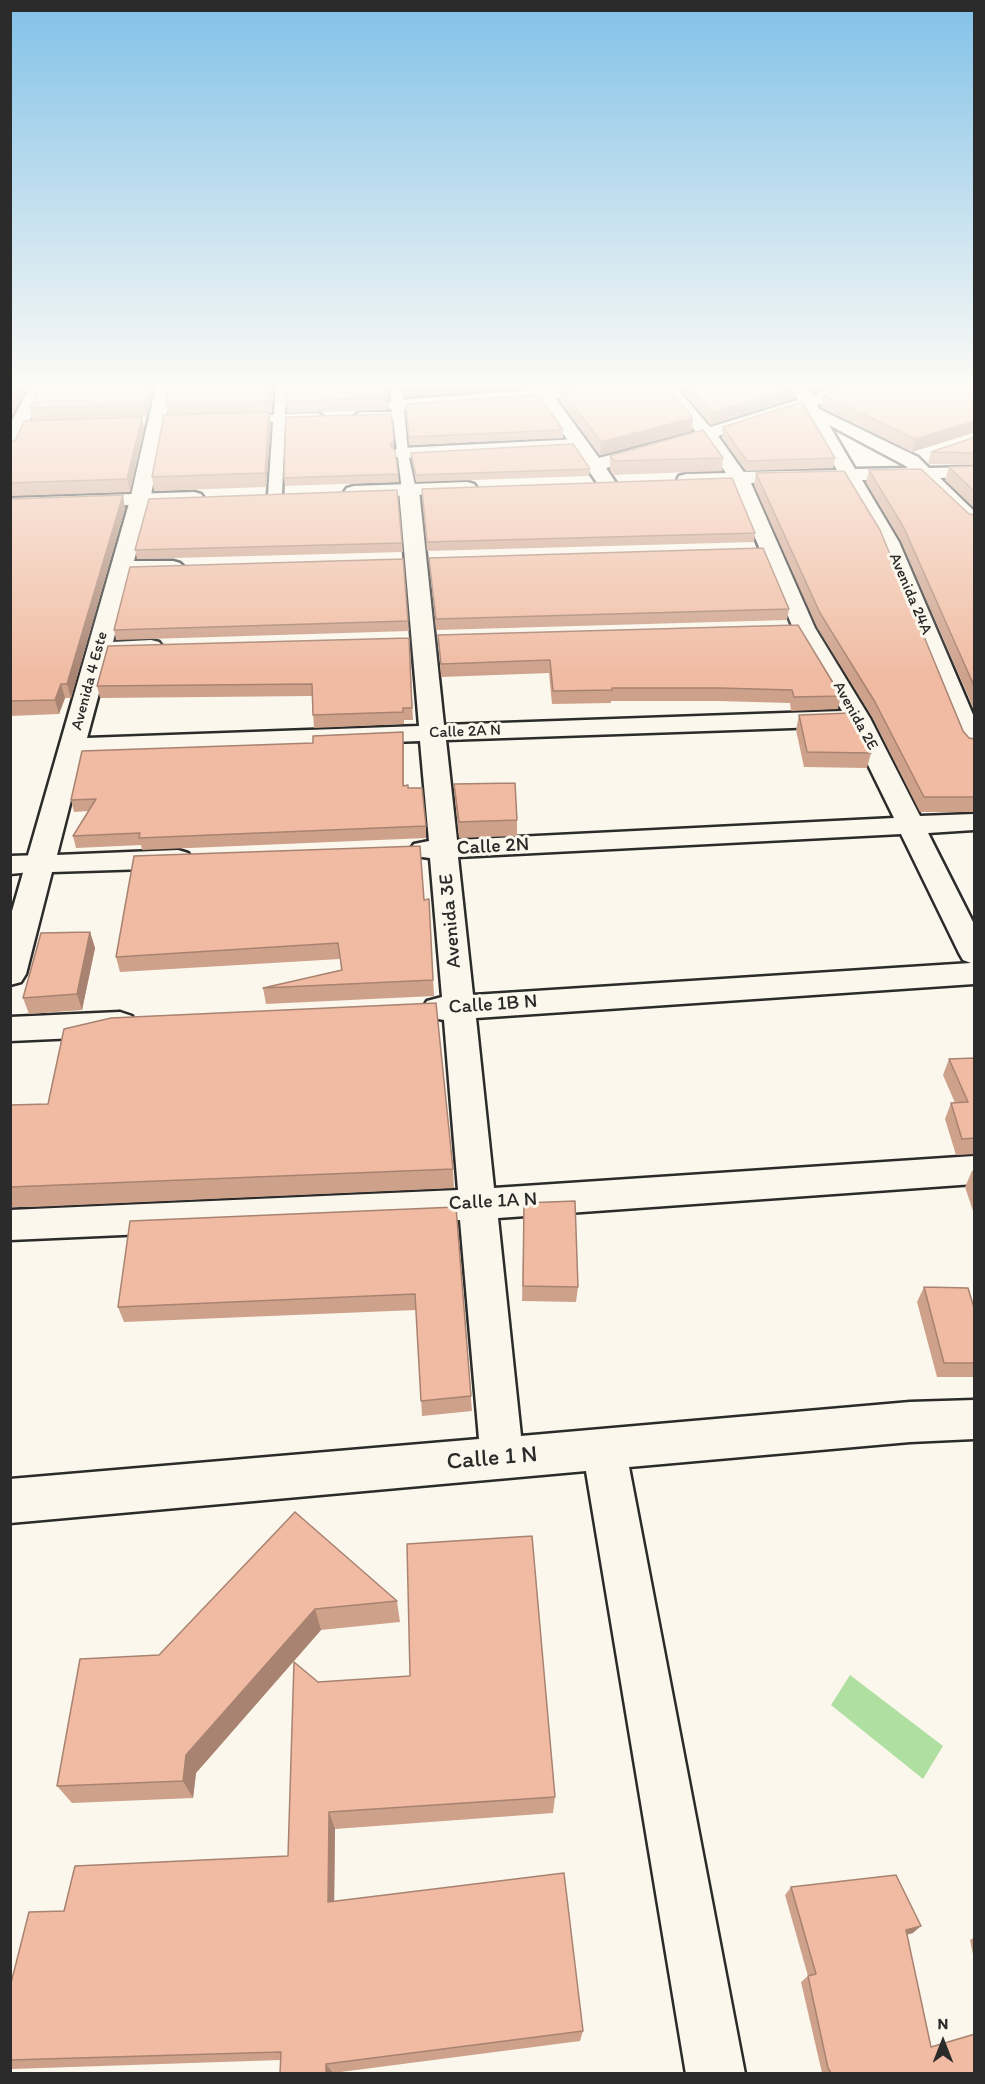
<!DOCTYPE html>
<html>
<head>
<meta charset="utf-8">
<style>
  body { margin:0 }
  #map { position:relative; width:985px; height:2084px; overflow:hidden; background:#fbf7ec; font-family:Itim,sans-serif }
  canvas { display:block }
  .frame { position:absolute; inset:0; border:12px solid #2b2b2b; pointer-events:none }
  .north { position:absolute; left:913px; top:2012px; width:60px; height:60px; -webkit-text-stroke:4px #fbf7ec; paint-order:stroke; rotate:0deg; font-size:16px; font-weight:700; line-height:24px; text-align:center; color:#2b2b2b }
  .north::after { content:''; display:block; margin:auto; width:21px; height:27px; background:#2b2b2b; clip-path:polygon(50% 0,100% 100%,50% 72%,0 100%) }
</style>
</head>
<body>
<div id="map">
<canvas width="985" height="2084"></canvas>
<div class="frame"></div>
<div class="north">N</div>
</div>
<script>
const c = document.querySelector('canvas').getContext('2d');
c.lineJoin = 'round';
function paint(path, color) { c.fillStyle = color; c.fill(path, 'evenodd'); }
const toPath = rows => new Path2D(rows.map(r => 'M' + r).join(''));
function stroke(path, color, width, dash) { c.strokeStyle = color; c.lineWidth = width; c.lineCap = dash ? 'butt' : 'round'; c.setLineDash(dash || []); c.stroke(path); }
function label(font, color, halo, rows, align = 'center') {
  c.font = font + ' Itim,sans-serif'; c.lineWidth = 6; c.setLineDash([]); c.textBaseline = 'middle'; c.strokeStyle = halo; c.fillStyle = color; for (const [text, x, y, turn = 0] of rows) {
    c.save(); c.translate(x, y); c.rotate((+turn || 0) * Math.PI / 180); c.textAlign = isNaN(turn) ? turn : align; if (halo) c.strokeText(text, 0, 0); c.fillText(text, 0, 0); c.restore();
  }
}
paint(toPath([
  [850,1675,943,1746,923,1779,831,1705]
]), '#afe0a1');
const service = toPath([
  [276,386,287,386,285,414,318,413,324,417,318,421,285,421,282,495,275,499,268,495,273,422,240,423,234,419,240,415,274,415,276,386],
  [390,386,402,386,408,453,416,490,409,494,402,490,393,419,360,420,354,416,360,412,392,412,390,386]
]);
const pedestrian = toPath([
  [579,439,585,440,588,444,585,448,402,458,396,457,393,453,396,449,402,448,579,439],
  [42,855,52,858,56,864,52,870,10,874,10,856,42,855]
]);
const minor = toPath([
  [31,386,47,386,27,426,19,448,16,452,10,453,10,424,31,386],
  [156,386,172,386,150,500,134,561,173,561,180,563,184,567,180,571,173,573,130,574,113,642,151,640,159,642,163,647,159,652,151,654,109,656,87,738,419,726,399,490,402,486,409,484,416,486,419,490,444,725,842,711,793,628,730,478,732,474,739,472,837,470,803,412,792,386,808,386,819,409,918,457,929,468,974,467,974,477,940,478,974,511,974,527,967,525,919,479,862,480,899,542,974,717,974,753,965,750,961,745,879,542,843,481,751,483,815,628,870,718,920,816,974,814,974,830,928,833,974,924,974,984,476,1018,494,1188,974,1156,974,1184,498,1218,521,1436,910,1402,974,1400,974,1439,910,1442,629,1467,745,2074,686,2074,586,1471,10,1523,10,1479,479,1439,460,1220,10,1240,10,1210,458,1190,444,1020,427,1017,422,1009,427,1001,442,997,430,858,414,856,410,850,414,844,429,841,420,741,83,753,57,855,178,850,188,853,192,859,188,865,178,868,52,872,26,974,21,982,10,985,10,918,130,500,156,386],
  [829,425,904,465,908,468,855,469,829,425],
  [849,726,894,818,457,840,446,740,849,726],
  [901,834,959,953,963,960,971,963,473,995,458,857,901,834],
  [527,386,544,386,548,389,600,386,675,386,716,434,713,438,606,468,616,483,614,487,607,489,600,487,540,400,396,410,390,409,387,405,390,401,396,400,530,390,527,386],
  [662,391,696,432,599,458,556,399,662,391],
  [120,1012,132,1016,136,1024,132,1032,120,1036,10,1041,10,1017,120,1012]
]);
const tertiary = toPath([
  [842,386,865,386,863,390,718,436,748,478,746,482,686,486,679,484,677,480,679,476,686,474,726,473,698,434,701,430,842,386],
  [467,482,474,484,477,488,474,492,354,498,347,496,344,492,347,488,354,486,467,482],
  [194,492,201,494,204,498,201,502,10,510,10,498,194,492]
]);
stroke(service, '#2b2b2b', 5);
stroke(pedestrian, '#2b2b2b', 5);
stroke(minor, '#2b2b2b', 5);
stroke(tertiary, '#2b2b2b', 5);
paint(service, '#fbf7ec');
paint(pedestrian, '#fbf7ec');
paint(minor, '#fbf7ec');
paint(tertiary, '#fbf7ec');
paint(toPath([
  [155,386,147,417,142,417,144,429,130,492,10,496,10,442,15,441,32,420,30,408],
  [170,386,273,386,271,413,269,413,271,424,266,487,154,491,152,477,168,415,166,404],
  [388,386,389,399,387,401,388,410,287,413,286,401],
  [547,386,598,386,549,387],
  [677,386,796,386,797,387,795,398,711,425],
  [809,386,836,386,814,393],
  [975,386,975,434,973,433,912,452,821,407,823,395],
  [561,388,692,431,600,455,560,401],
  [406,412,563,430,563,438,409,445],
  [723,427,835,458,833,468,746,471,722,437],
  [975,437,975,465,928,464,931,452],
  [394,448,393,449,398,474,399,482,285,486,284,478],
  [411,453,590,469,589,476,416,482,412,460],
  [610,456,723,458,722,471,613,475,610,469],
  [975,466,975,508,945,480,949,467],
  [869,470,969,514,975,515,975,712,901,541,866,482],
  [756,473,963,731,969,738,975,739,975,812,920,812,872,717,817,627,754,485],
  [422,489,755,533,754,542,427,551],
  [10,499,125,508,71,698,65,698,59,714,10,716],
  [402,543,403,552,137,559,135,550],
  [429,558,789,609,787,620,436,630],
  [403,559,409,631,116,640,114,630],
  [438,635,841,696,838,709,791,711,790,703,717,701,611,701,611,703,552,704,549,673,441,677],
  [409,638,413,720,404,720,404,724,314,728,312,696,100,698,97,686],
  [799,715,871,753,867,768,804,767,796,730],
  [404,744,404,786,408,788,426,826,426,838,142,850,141,845,76,848,73,836,89,811,74,812,71,800],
  [454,784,517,820,517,836,459,838,455,799],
  [429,899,434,996,266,1004,263,988,341,970,340,959,120,972,116,957],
  [90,932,95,948,82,1010,29,1014,23,998],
  [975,1058,975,1154,956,1155,945,1119,951,1103,955,1103,943,1075,949,1059],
  [10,1105,453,1169,454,1188,31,1207,10,1207],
  [975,1170,975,1217,965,1187,972,1171],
  [524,1203,578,1287,576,1302,522,1301],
  [456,1207,472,1411,422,1416,416,1310,124,1322,118,1307],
  [924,1287,975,1311,975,1377,937,1377,917,1302],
  [295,1512,397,1601,400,1622,321,1630,196,1773,193,1798,72,1803,57,1786,159,1655],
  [318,1682,555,1797,553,1813,335,1829,334,1901,583,2031,580,2041,333,2073,281,2060,12,2069,10,2069,10,1987,64,1911,288,1856],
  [791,1887,913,1933,907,1934,931,2047,975,2073,822,2073,801,1982,808,1976,785,1895],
  [975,1937,975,1964,970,1940]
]), '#cea18b');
paint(toPath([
  [20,386,30,386,10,418,10,401],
  [150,386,155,386,147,417,144,405],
  [271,386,273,386,271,413,269,401],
  [404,386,526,386,526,388,404,397],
  [815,386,836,386,814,393],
  [797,387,795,398,711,425,712,413],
  [388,388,389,399,387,401,387,398,384,393],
  [269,412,271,424,266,487,265,473],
  [142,417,144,429,130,492,127,479],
  [693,418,692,431,600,455,601,442],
  [975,421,973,433,912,452,915,439],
  [394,440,394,448,391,453,390,445],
  [123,495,125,508,71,698,67,684],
  [61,684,65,698,59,714,55,700],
  [90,932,95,948,82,1010,77,994],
  [315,1609,321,1630,196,1773,193,1798,183,1781,186,1755],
  [329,1812,335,1829,334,1915,328,1902],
  [921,1926,913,1933,898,1937,906,1930],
  [326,2064,333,2073,326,2073]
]), '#a88371');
const building = toPath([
  [10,386,20,386,10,401,10,386],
  [41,386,150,386,144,405,30,408,41,386],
  [170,386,271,386,269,401,166,404,170,386],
  [287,386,388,386,388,388,384,393,387,398,286,401,287,386],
  [600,386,666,386,693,418,601,442,561,388,600,386],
  [688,386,796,386,797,387,712,413,688,386],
  [851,386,975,386,975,421,915,439,823,395,851,386],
  [539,395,563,430,409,437,406,404,539,395],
  [802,402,835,458,747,461,723,427,802,402],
  [269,412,265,473,152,477,164,415,269,412],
  [391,414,394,440,390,445,395,451,398,474,284,478,286,417,391,414],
  [142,417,127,479,10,483,10,442,15,441,24,421,142,417],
  [703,430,723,458,614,461,610,456,703,430],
  [975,437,975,453,931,452,975,437],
  [573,444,590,469,416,475,411,453,573,444],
  [975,466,975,492,949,467,975,466],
  [921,469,969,514,975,515,975,688,904,528,869,470,921,469],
  [844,471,880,530,963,731,969,738,975,739,975,797,924,797,875,702,820,613,756,473,844,471],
  [732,478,755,533,427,542,422,489,732,478],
  [397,490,402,543,135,550,149,499,397,490],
  [123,495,67,684,61,684,55,700,10,701,10,499,123,495],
  [763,548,789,609,436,619,429,558,763,548],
  [403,559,408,621,114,630,130,567,403,559],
  [798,625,841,696,794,697,792,690,719,688,612,688,612,690,553,691,550,660,441,664,438,635,798,625],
  [409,638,412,708,403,708,403,712,313,715,312,684,97,686,108,646,409,638],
  [851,713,871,753,807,752,799,715,851,713],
  [403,732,403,786,408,785,408,788,422,788,426,826,139,838,140,833,73,836,96,799,71,800,82,751,313,743,313,736,403,732],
  [515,783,517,820,459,822,454,784,515,783],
  [420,846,424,900,429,899,433,980,263,988,342,970,338,943,116,957,134,856,420,846],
  [90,932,77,994,23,998,41,933,90,932],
  [436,1003,453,1169,10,1187,10,1105,48,1104,64,1029,111,1018,436,1003],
  [975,1058,975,1138,962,1139,951,1103,968,1102,949,1059,975,1058],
  [575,1201,578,1287,523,1286,524,1203,575,1201],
  [456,1207,471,1396,421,1401,415,1294,118,1307,130,1221,456,1207],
  [924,1287,968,1288,975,1311,975,1363,944,1363,924,1287],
  [295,1512,397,1601,315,1609,186,1755,183,1781,57,1786,80,1659,159,1655,295,1512],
  [532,1536,555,1797,329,1812,328,1902,564,1873,583,2031,326,2064,326,2073,280,2073,281,2052,10,2060,10,1987,29,1912,64,1911,75,1866,288,1856,294,1662,318,1682,410,1676,407,1544,532,1536],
  [896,1875,921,1926,906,1930,931,2047,975,2034,975,2073,831,2073,828,2068,808,1976,816,1974,791,1887,896,1875]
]);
paint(building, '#f0bba2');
stroke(building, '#a88371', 1.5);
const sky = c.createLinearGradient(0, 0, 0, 677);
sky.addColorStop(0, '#81c1e7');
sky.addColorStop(0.57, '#fdfbf6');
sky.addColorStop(1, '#fdfbf600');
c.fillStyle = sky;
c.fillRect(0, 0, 985, 677);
label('16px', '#2b2b2b', '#fbf7ec', [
  ["Avenida 24A",910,594,67],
  ["Avenida 4 Este",90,681,-75],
  ["Avenida 2E",855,716,61],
  ["Calle 2A N",465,732,-2]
]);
label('20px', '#2b2b2b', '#fbf7ec', [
  ["Calle 2N",493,847,-3],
  ["Avenida 3E",451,921,-95],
  ["Calle 1B N",493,1005,-4],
  ["Calle 1A N",493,1202,-3]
]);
label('24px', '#2b2b2b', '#fbf7ec', [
  ["Calle 1 N",492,1459,-5]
]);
</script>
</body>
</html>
